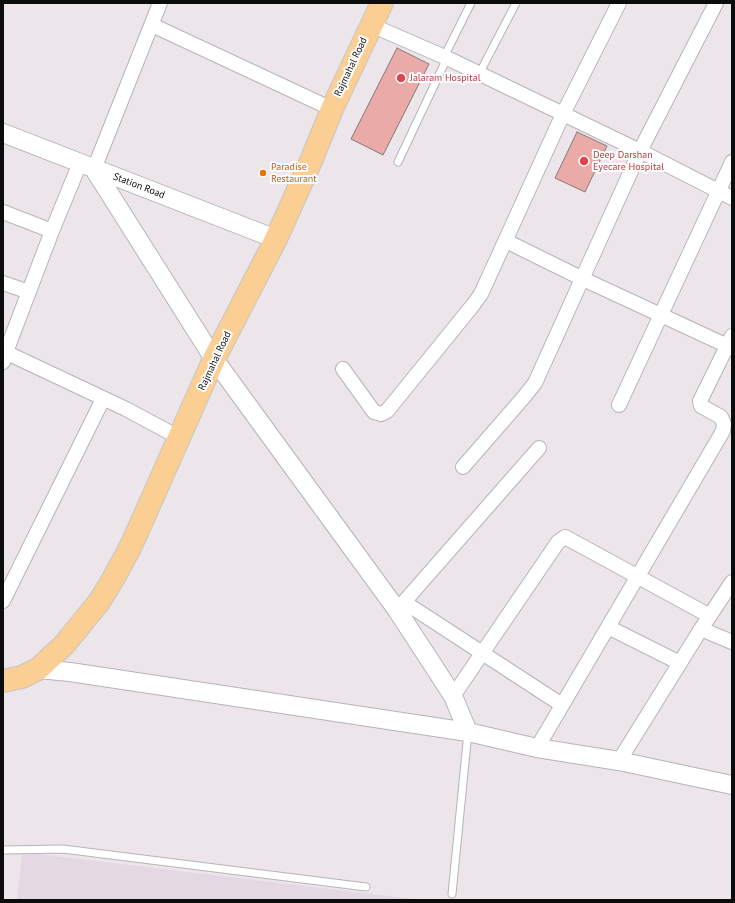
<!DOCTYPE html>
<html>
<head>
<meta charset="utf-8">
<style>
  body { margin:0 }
  #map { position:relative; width:735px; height:903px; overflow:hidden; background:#ece6eb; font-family:"PT Sans",sans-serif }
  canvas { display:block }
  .frame { position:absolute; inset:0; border:4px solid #0d0c0d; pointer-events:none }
</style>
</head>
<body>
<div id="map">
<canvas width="735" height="903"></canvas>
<div class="frame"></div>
</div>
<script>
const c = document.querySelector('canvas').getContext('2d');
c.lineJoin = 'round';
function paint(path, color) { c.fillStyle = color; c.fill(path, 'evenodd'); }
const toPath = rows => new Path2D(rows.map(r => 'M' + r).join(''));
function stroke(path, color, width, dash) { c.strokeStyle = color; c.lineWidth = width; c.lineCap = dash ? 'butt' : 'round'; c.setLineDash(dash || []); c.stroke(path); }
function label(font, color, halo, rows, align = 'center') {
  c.font = font + ' "PT Sans",sans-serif'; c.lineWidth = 4; c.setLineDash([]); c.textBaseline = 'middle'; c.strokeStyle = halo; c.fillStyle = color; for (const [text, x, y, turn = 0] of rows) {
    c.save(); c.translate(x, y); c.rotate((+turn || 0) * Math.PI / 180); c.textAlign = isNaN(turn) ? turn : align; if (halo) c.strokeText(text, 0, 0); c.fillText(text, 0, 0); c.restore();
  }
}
paint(toPath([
  [22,852,422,900,17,900]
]), '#e4d9e3');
const building = toPath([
  [397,48,429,64,383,155,351,139,397,48],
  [577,132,607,146,585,192,555,178,577,132]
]);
paint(building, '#e9aaa8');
stroke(building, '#817a7a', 1);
const service = toPath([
  [444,57,471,3],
  [479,74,516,3],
  [398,162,447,58],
  [3,850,63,849,366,887],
  [452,894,468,732]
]);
const minor = toPath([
  [152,25,332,109],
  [371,25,447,58,640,151,732,198],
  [94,169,160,3],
  [3,212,52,231],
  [506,241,583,279,732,348],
  [3,283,29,292],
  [3,351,126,409,180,438],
  [3,362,6,352,52,231,80,163],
  [343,369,374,412,381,414,387,411,473,305,481,294,563,114,619,3],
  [619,405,732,162],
  [463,467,523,398,535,383,640,151,716,3],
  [3,601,103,399],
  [404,602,562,705],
  [397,610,539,448],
  [608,627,680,663],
  [701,629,732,642],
  [453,696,558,542,565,537,710,616],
  [537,748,723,431,724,424,721,417,701,406,700,401,732,336],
  [619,761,701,629,732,582]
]);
const tertiary = toPath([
  [3,133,276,239],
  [94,169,214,359,397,610,453,696,468,732],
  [38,669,70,672,468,732,537,748,619,761,732,785]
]);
const primary = toPath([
  [3,681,22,677,38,669,64,645,99,602,112,581,131,546,214,359,276,239,311,161,332,109,382,3]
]);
stroke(service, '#b8b3b8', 9);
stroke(minor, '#b8b3b8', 16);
stroke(tertiary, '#b8b3b8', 20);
stroke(primary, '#c5c5c5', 24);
stroke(service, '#fff', 7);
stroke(minor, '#fff', 14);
stroke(tertiary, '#fff', 18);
stroke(primary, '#fbcf93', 22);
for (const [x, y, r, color] of [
  [401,78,5,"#e0444e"],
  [584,161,5,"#e0444e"],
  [263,173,4,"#e8710a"]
]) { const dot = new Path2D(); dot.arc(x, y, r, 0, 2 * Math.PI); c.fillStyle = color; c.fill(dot); stroke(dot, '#fff', 1.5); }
label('10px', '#0d0c0d', '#fff', [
  ["Rajmahal Road",351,67,-65],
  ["Station Road",139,186,21],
  ["Rajmahal Road",215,361,-65]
]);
label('10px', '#be3a42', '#fff', [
  ["Jalaram Hospital",410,78],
  ["Deep Darshan",593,155],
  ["Eyecare Hospital",593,167]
], 'left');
label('10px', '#c56008', '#fff', [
  ["Paradise",271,167],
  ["Restaurant",271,179]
], 'left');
</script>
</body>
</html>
